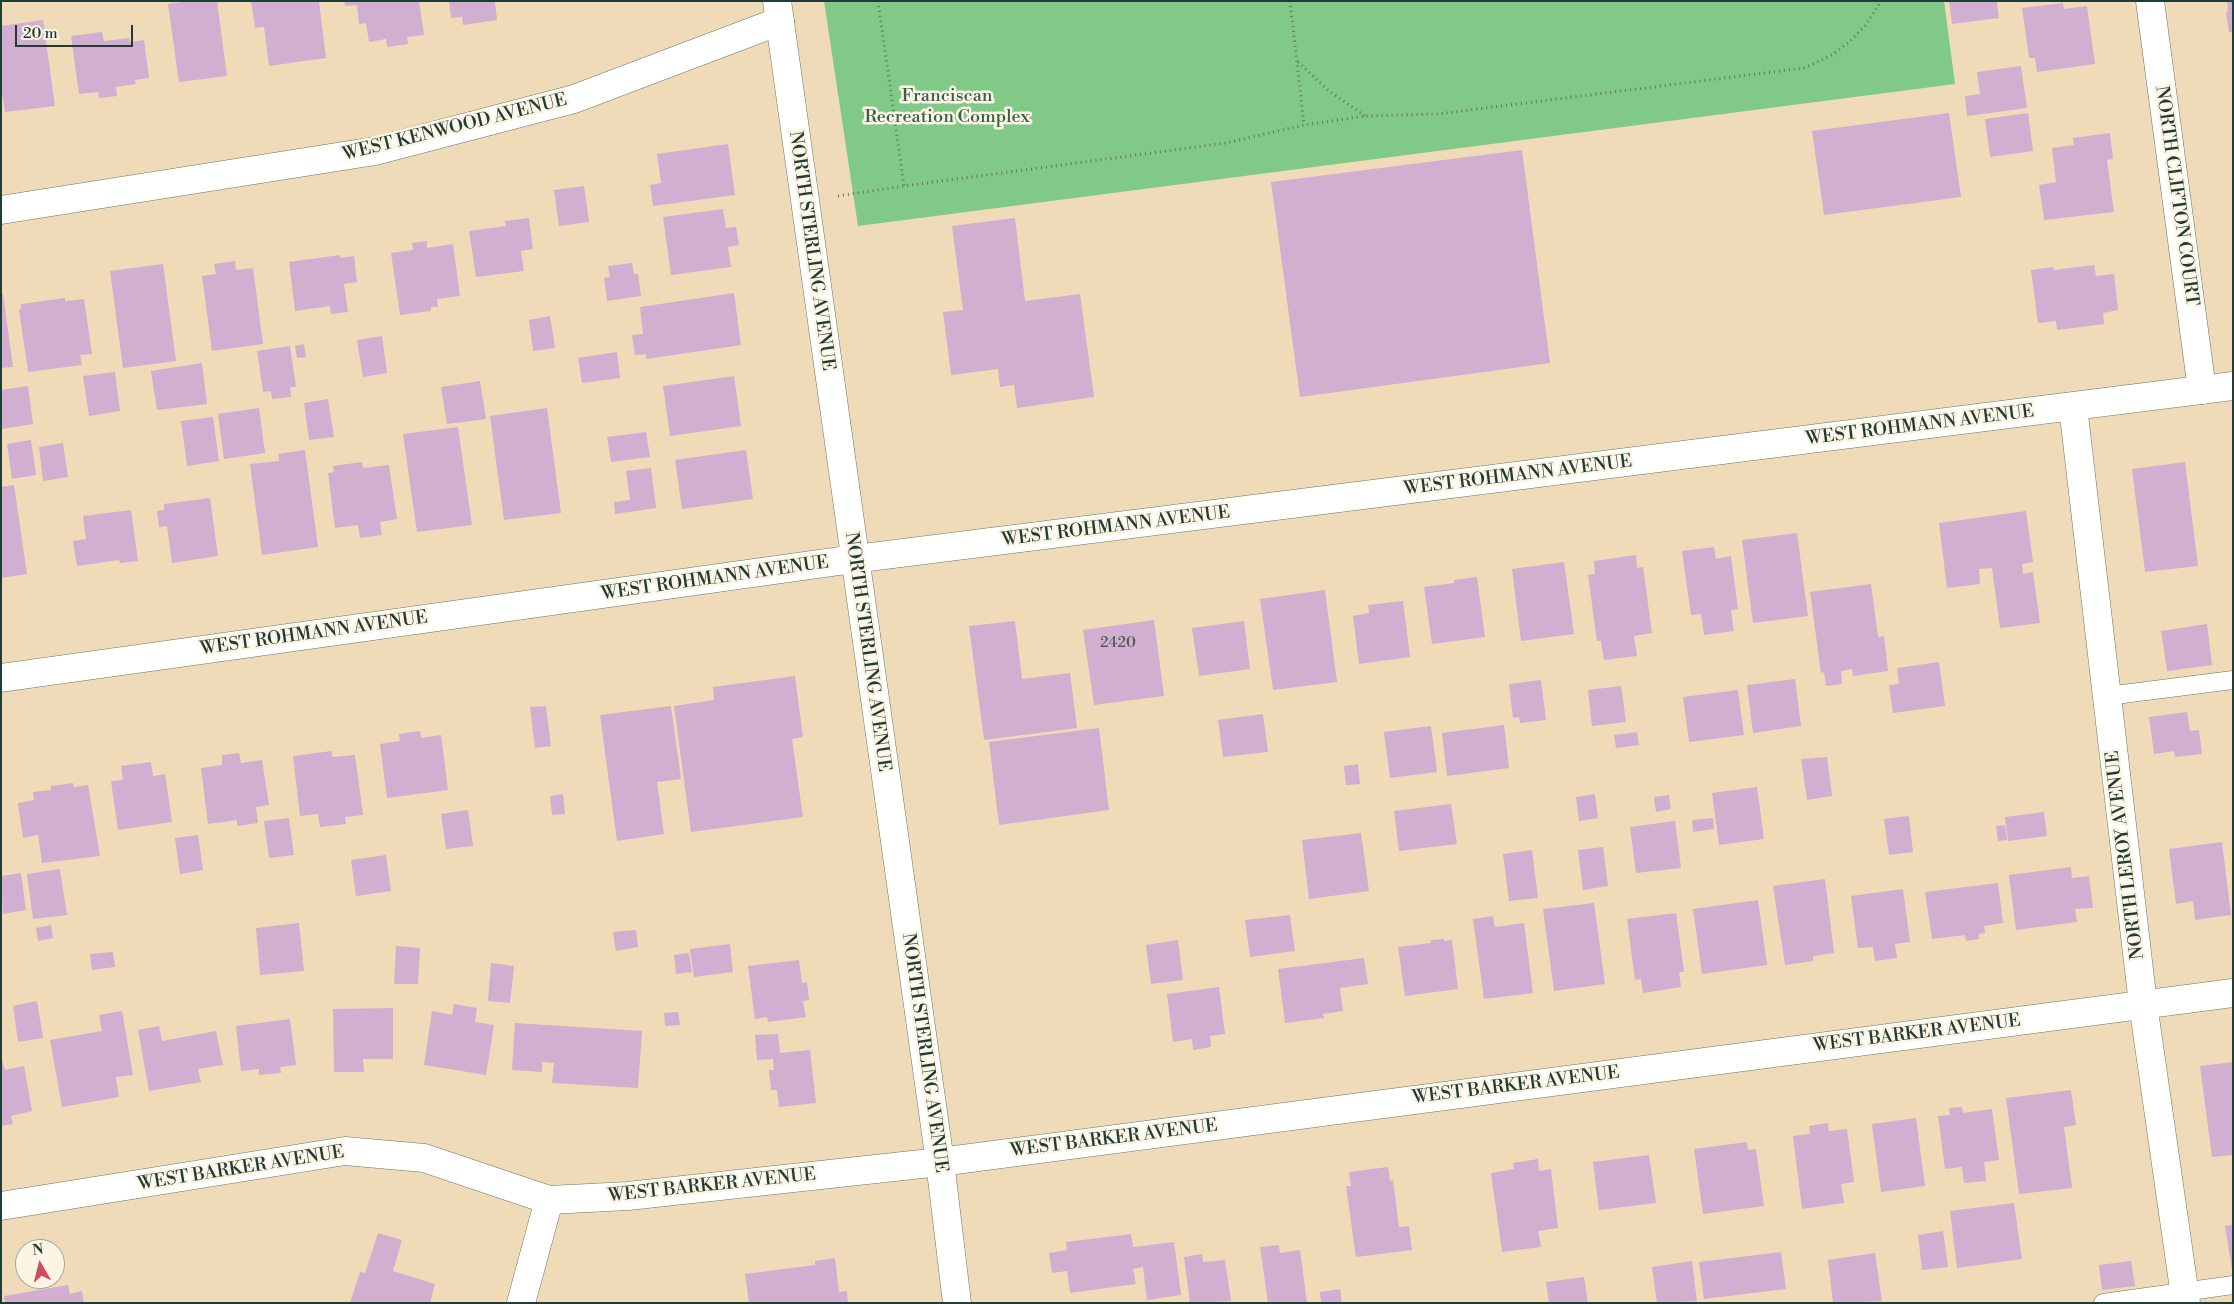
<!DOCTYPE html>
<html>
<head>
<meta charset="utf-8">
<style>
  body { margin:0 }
  #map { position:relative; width:2234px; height:1304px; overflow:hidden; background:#f0dbb9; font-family:"Libre Bodoni",serif }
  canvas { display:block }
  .frame { position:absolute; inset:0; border:2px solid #1f3d34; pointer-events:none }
  .north { position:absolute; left:15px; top:1239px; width:50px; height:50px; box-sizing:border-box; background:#fcf5e5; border:1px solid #a4ab9e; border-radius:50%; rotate:352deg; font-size:14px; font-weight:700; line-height:20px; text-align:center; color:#1f3d34 }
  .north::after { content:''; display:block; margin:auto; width:18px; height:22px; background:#d1495b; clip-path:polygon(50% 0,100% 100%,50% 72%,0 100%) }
  .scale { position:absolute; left:15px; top:25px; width:118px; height:22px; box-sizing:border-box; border:2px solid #1f3d34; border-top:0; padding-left:6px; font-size:15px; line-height:18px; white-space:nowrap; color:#1f3d34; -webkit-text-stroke:4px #fcf5e5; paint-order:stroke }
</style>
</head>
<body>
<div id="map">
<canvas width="2234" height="1304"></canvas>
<div class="frame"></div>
<div class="north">N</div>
<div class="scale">20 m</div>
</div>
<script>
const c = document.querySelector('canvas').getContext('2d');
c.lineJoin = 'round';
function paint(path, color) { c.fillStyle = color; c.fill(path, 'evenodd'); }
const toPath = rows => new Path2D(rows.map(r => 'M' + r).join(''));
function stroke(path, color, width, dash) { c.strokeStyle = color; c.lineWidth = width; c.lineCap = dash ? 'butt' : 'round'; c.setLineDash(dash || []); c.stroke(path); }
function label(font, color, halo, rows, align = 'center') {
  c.font = font + ' "Libre Bodoni",serif'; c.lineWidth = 5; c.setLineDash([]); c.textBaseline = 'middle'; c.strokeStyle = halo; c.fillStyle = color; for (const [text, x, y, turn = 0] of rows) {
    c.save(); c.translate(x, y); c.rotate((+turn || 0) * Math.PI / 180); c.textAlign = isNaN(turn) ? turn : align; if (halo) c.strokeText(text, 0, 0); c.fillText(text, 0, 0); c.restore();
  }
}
paint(toPath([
  [824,1,1944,1,1955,84,858,226]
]), '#80c986');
paint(toPath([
  [189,1,217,1,227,76,179,82,168,4],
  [251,1,319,1,326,58,269,66,264,27,255,28],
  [344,1,419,1,424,35,407,37,408,44,387,47,386,39,369,42,366,23,359,24,357,5,345,6],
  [449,1,495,1,497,20,463,25,462,17,451,18],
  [1949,1,1997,1,1999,18,1952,24],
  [2227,1,2233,1,2233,32,2229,32,2226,12,2228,11],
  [2063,3,2064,9,2087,6,2095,64,2037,72,2035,58,2029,58,2022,8],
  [43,20,55,106,5,112,1,86,1,26],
  [102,32,104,41,129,38,130,42,144,40,149,78,135,80,136,84,116,87,117,96,99,98,98,92,79,94,71,36],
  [2021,66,2027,108,1967,116,1965,96,1980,94,1977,72],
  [1949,113,1961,197,1824,215,1812,131],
  [2028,113,2033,151,1990,157,1985,119],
  [2110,133,2113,159,2107,160,2114,212,2044,220,2039,185,2056,182,2052,148,2074,145,2073,138],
  [728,144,735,195,653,206,650,185,661,183,657,154],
  [1522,150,1550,363,1300,397,1271,182],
  [584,186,589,222,559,226,554,190],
  [723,209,726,228,736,227,739,245,728,247,731,267,671,275,663,217],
  [529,218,533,249,521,251,524,271,476,277,469,231,506,226,505,221],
  [1015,218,1025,301,1080,294,1094,397,1017,408,1014,385,1000,387,998,369,951,375,943,312,963,310,952,226],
  [427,241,427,248,453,244,460,296,437,299,438,307,431,307,431,311,400,315,391,253,413,250,412,243],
  [340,255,341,258,354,256,357,282,344,284,348,312,331,314,330,306,295,311,289,262],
  [235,261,236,270,253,268,263,344,212,351,202,276,216,274,214,264],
  [632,263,634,274,638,274,641,296,607,301,604,278,610,277,608,266],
  [163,264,176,361,123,368,110,271],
  [2094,265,2096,276,2114,274,2118,310,2103,313,2104,324,2057,330,2056,321,2038,323,2031,270,2053,267,2054,270],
  [734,293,741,345,646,359,646,354,635,355,632,335,643,334,640,307],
  [1,294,3,294,13,367,1,368],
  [65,298,65,301,84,299,92,354,80,355,82,365,28,372,19,309,21,309,21,304],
  [550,316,555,348,533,351,529,320],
  [382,336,387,373,363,377,357,340],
  [304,344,306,357,297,358,295,346],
  [290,346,296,387,290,387,291,397,272,399,271,391,263,392,257,351],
  [617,352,620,378,582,383,578,358],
  [202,363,207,404,157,410,151,371],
  [115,372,120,411,89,416,83,376],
  [734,376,741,426,670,436,663,386],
  [480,381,486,419,447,424,441,387],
  [28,386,33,424,2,429,1,390],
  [328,399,334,437,309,440,304,403],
  [259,408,265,453,224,459,218,414],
  [547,408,561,513,504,520,490,416],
  [213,417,219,461,187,466,181,421],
  [458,427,472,525,417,532,403,434],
  [646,432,650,457,611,462,607,437],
  [31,440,36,475,12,479,7,444],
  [63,443,68,477,43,481,39,447],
  [305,450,318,547,262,555,250,464,279,461,278,454],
  [746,450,753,499,682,509,675,460],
  [362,462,363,468,389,465,397,519,380,522,382,535,360,538,358,525,335,528,328,473,334,472,333,466],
  [2185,462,2198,566,2145,572,2132,469],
  [651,468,656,508,615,514,614,502,630,500,626,471],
  [14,485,27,574,1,578,1,487],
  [210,498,218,556,172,563,167,526,159,527,157,511,164,510,164,504],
  [131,510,138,561,120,563,119,560,77,566,73,541,86,539,83,516],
  [2026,511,2033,562,2022,564,2023,574,2033,572,2040,623,2000,628,1992,568,1979,569,1980,584,1947,588,1939,523],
  [1797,533,1808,616,1753,623,1742,540],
  [1714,547,1716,559,1731,556,1738,609,1731,610,1734,631,1704,635,1701,614,1691,615,1682,551],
  [1636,555,1637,568,1643,567,1652,633,1634,636,1637,656,1604,660,1601,641,1597,641,1588,575,1595,574,1594,561],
  [1564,562,1574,634,1521,641,1512,569],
  [1477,577,1485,637,1432,644,1424,587,1454,583,1454,580],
  [1871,584,1878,637,1884,636,1888,671,1853,676,1852,669,1841,671,1842,684,1826,686,1824,672,1821,673,1810,592],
  [1325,590,1337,682,1273,690,1260,599],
  [1403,601,1410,657,1359,664,1353,616,1369,613,1368,605],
  [1154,620,1164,696,1094,705,1083,630],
  [1015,621,1022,679,1070,673,1077,728,984,740,969,626],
  [1244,621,1250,669,1199,676,1192,628],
  [2207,624,2212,665,2167,671,2161,631],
  [1939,662,1945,706,1893,713,1889,685,1899,684,1897,668],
  [795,676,803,737,792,739,803,817,691,832,674,706,714,700,713,687],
  [1795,679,1801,726,1753,733,1747,685],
  [1541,680,1546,720,1520,723,1519,717,1513,718,1509,684],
  [1621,686,1626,722,1592,726,1588,690],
  [1738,690,1744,735,1689,742,1683,697],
  [546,706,551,746,535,748,530,707],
  [671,706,681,779,657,782,664,834,617,841,600,715],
  [2187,712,2190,731,2199,730,2202,754,2175,757,2174,751,2154,754,2149,717],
  [1263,714,1268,752,1223,757,1218,720],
  [1504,725,1509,768,1447,776,1442,733],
  [1431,726,1437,772,1390,778,1384,732],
  [1099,728,1109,810,999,825,989,742],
  [420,731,421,738,441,735,448,790,387,798,380,744,400,741,399,734],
  [1637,732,1639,745,1616,748,1614,735],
  [332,751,332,757,355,755,363,815,345,817,346,824,320,827,318,814,300,816,293,756],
  [239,753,241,763,262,760,269,805,256,807,258,823,237,826,237,820,208,824,201,768,222,765,222,755],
  [1827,757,1832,796,1807,800,1801,759],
  [151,762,153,776,165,774,172,822,118,830,111,781,123,780,121,766],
  [1358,764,1360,784,1346,785,1344,766],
  [73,783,74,787,88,785,100,856,42,863,38,835,23,838,18,803,34,800,33,792,51,790,51,786],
  [1757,787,1764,839,1719,845,1712,793],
  [563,794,565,814,552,815,550,796],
  [1595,794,1598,818,1579,821,1576,797],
  [1669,795,1671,809,1656,812,1654,797],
  [1451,804,1457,844,1399,851,1394,811],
  [468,810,473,846,446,849,441,814],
  [2044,812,2047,836,2008,841,2005,817],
  [1909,816,1913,852,1889,855,1884,819],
  [289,818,294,855,269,858,264,821],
  [1713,818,1714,829,1693,832,1692,820],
  [1675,821,1681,868,1636,873,1630,827],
  [2005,825,2007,840,1998,841,1996,826],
  [1361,833,1369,891,1309,899,1302,840],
  [198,835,203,870,180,874,175,838],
  [2222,842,2231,915,2195,920,2193,901,2176,904,2169,849],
  [1603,847,1608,886,1583,890,1578,850],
  [1532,850,1538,898,1509,901,1503,854],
  [386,855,391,891,356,896,351,860],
  [2071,867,2072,878,2089,876,2093,908,2075,909,2077,922,2016,930,2009,875],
  [60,869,67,915,33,919,27,874],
  [21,873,26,910,3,914,1,876],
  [1825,879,1834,953,1813,956,1813,961,1785,965,1773,886],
  [1998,883,2003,923,1984,926,1985,933,1979,934,1979,939,1966,941,1965,935,1932,939,1925,892],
  [1903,889,1910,942,1895,944,1897,958,1875,961,1873,947,1858,948,1851,896],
  [1758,900,1767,965,1702,974,1693,909],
  [1594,903,1605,984,1554,991,1543,909],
  [1676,913,1684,972,1679,972,1681,987,1643,993,1641,979,1635,980,1627,919],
  [1290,915,1295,951,1250,957,1245,920],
  [1493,916,1495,927,1524,923,1533,993,1484,999,1473,919],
  [299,923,304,971,260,975,256,928],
  [51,925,53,938,38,941,36,928],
  [636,930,638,947,616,951,613,932],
  [1444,939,1444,941,1452,940,1458,989,1405,996,1398,947,1431,943,1431,940],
  [1178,940,1183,980,1151,984,1146,945],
  [730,944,733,972,694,977,690,949],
  [396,946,420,948,418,984,394,984],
  [113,952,115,967,92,970,90,954],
  [689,953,692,972,676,974,674,955],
  [1364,958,1368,984,1340,988,1343,1011,1323,1014,1324,1018,1285,1023,1278,969],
  [799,960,802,983,807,982,809,1000,803,1001,806,1017,768,1022,767,1017,755,1019,748,966],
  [491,963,514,966,510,1003,488,1001],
  [1219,987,1225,1034,1210,1036,1211,1047,1193,1050,1192,1039,1173,1042,1167,994],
  [37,1001,43,1038,18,1042,13,1006],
  [454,1004,477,1008,475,1022,494,1025,486,1075,424,1065,432,1011,452,1015],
  [393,1008,393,1059,363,1059,364,1072,334,1072,333,1009],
  [122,1011,133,1075,116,1077,119,1097,62,1107,50,1040,102,1031,99,1015],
  [678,1012,680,1025,665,1026,664,1013],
  [290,1019,296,1065,280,1067,281,1073,259,1075,259,1069,241,1071,236,1026],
  [515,1023,642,1031,638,1088,552,1083,554,1063,542,1062,542,1072,512,1070],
  [159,1026,162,1041,216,1031,223,1065,198,1069,201,1082,149,1091,138,1030],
  [778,1034,780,1053,810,1050,816,1103,779,1107,777,1090,771,1090,769,1070,774,1070,773,1059,757,1060,755,1035],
  [1,1057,5,1070,24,1066,32,1111,11,1116,13,1124,1,1126],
  [2233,1062,2233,1155,2212,1157,2200,1066],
  [2071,1090,2076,1125,2064,1127,2072,1188,2019,1194,2006,1098],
  [1962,1107,1963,1113,1992,1109,1999,1160,1984,1162,1986,1181,1964,1183,1962,1167,1945,1169,1938,1116,1950,1115,1949,1108],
  [1916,1118,1925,1186,1881,1192,1872,1124],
  [1828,1123,1829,1131,1847,1129,1854,1182,1841,1184,1844,1203,1802,1209,1793,1136,1810,1134,1809,1126],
  [1747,1142,1748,1150,1756,1149,1764,1206,1703,1214,1694,1149],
  [1649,1155,1656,1203,1599,1210,1593,1162],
  [1538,1159,1539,1171,1551,1169,1558,1228,1538,1231,1541,1247,1502,1252,1491,1173,1514,1169,1513,1163],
  [1388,1167,1390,1181,1393,1180,1399,1227,1409,1226,1412,1250,1356,1257,1346,1186,1351,1186,1349,1172],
  [2014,1203,2022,1259,1957,1268,1950,1211],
  [2233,1225,2233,1270,2232,1270,2225,1226],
  [1943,1231,1948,1267,1922,1270,1918,1235],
  [378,1233,402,1240,393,1271,435,1284,430,1303,350,1303,360,1272,365,1273],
  [1131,1234,1133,1247,1174,1242,1181,1295,1147,1300,1143,1267,1133,1269,1136,1284,1070,1293,1067,1271,1052,1273,1049,1253,1067,1250,1066,1242],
  [1279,1245,1280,1253,1300,1250,1307,1303,1268,1303,1260,1247],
  [1781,1252,1786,1289,1704,1299,1699,1262],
  [1875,1253,1882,1301,1833,1303,1828,1260],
  [1202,1254,1203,1262,1225,1260,1231,1301,1190,1303,1184,1257],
  [835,1258,839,1292,847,1291,848,1303,749,1303,745,1274,815,1265,815,1261],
  [1692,1261,1697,1301,1657,1303,1652,1267],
  [2131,1261,2135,1286,2102,1290,2099,1265],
  [1584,1277,1588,1303,1549,1303,1546,1282],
  [68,1285,70,1294,82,1291,84,1303,5,1303,4,1296],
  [1340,1289,1342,1303,1321,1303,1320,1292]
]), '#d2aed1');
const service = toPath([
  [2107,696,2233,680],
  [2103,1303,2233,1285]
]);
const minor = toPath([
  [2150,1,2202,390],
  [1,210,375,151,574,99,780,21],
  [2073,407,2143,1004,2186,1303],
  [1,1206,345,1151,424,1158,549,1200,628,1196,940,1162,2233,993],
  [521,1303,549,1200]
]);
const tertiary = toPath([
  [777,1,940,1162,957,1303],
  [1,678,854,559,2233,386]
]);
stroke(service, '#687463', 19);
stroke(minor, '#687463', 29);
stroke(tertiary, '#687463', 29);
stroke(toPath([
  [878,1,904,186,1226,143,1304,125,1365,116,1438,114,1804,68,1832,55,1849,42,1866,25,1881,1],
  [1290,1,1304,125],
  [1298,62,1329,91,1365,116],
  [838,196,904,186]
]), '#687463', 3, [1, 4]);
stroke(service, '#fff', 18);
stroke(minor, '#fff', 28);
stroke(tertiary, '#fff', 28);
label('15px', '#4c595b', null, [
  ["2420",1118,643]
]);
label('18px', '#376048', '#fcf5e5', [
  ["Franciscan",947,97],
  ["Recreation Complex",947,118]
]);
label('18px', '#1f3d34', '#fcf5e5', [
  ["WEST KENWOOD AVENUE",455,128,-14],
  ["NORTH CLIFTON COURT",2176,196,82],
  ["NORTH STERLING AVENUE",811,251,82],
  ["WEST ROHMANN AVENUE",1920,426,-7],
  ["WEST ROHMANN AVENUE",1518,476,-7],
  ["WEST ROHMANN AVENUE",1116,527,-7],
  ["WEST ROHMANN AVENUE",715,579,-8],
  ["WEST ROHMANN AVENUE",314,634,-8],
  ["NORTH STERLING AVENUE",867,652,82],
  ["NORTH LEROY AVENUE",2126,855,-97],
  ["WEST BARKER AVENUE",1917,1034,-7],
  ["NORTH STERLING AVENUE",924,1053,82],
  ["WEST BARKER AVENUE",1516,1086,-7],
  ["WEST BARKER AVENUE",1114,1139,-7],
  ["WEST BARKER AVENUE",241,1169,-9],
  ["WEST BARKER AVENUE",712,1186,-6]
]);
</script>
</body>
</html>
